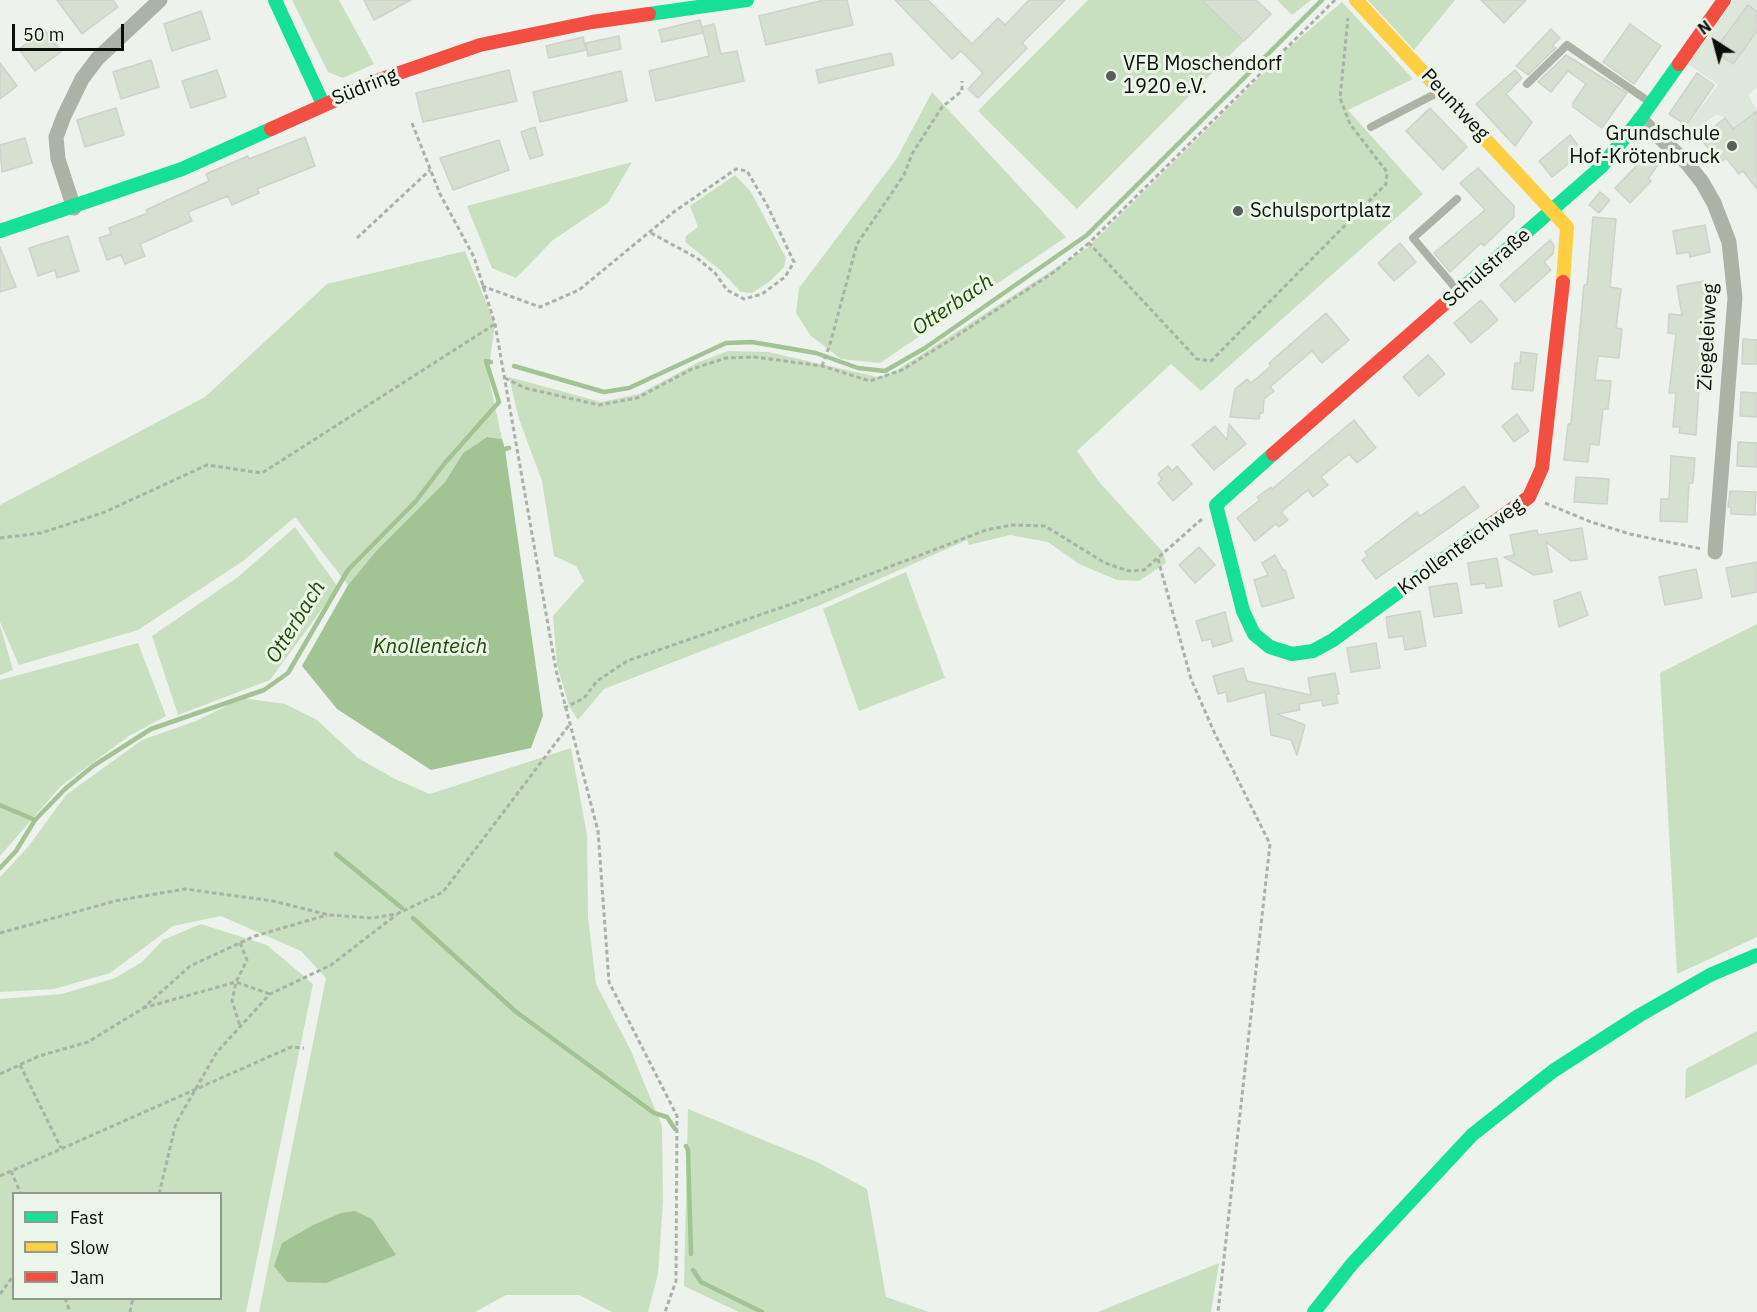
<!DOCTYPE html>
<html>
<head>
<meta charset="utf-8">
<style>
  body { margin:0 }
  #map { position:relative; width:1757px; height:1312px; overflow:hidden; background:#edf2ec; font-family:"IBM Plex Sans",sans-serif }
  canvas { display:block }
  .legend { position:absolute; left:12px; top:1192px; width:210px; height:108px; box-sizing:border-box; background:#ecf6e8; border:2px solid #92998f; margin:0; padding:8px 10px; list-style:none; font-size:18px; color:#0b0e0a }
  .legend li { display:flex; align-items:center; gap:12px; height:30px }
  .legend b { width:30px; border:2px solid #92998f }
  .north { position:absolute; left:1685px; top:12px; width:60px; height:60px; -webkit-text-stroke:4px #ecf6e8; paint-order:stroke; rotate:324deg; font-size:16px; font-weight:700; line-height:24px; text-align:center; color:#0b0e0a }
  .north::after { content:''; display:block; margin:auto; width:21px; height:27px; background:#0b0e0a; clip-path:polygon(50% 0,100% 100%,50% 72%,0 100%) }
  .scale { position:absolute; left:12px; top:24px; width:112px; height:27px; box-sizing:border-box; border:3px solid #0b0e0a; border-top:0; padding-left:8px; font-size:18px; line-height:21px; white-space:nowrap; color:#0b0e0a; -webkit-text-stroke:4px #ecf6e8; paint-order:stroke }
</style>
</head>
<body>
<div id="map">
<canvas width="1757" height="1312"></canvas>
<ul class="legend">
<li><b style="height:8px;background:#16e098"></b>Fast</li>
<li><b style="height:8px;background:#ffcf43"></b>Slow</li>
<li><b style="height:8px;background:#f24e42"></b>Jam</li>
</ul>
<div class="north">N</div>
<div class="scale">50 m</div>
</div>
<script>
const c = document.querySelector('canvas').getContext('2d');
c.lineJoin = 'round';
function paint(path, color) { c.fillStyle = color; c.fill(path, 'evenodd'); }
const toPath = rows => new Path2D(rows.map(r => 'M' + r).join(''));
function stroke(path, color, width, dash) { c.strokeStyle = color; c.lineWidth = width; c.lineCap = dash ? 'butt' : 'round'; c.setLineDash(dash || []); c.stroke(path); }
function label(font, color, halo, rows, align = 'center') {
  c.font = font + ' "IBM Plex Sans",sans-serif'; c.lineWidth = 6; c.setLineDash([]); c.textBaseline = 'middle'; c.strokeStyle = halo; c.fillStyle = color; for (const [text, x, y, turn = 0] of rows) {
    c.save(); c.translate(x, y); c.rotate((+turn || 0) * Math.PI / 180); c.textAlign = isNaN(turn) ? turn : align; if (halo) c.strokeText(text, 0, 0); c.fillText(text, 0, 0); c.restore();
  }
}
paint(toPath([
  [1734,0,1757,0,1757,88,1748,95,1757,111,1733,129,1725,118,1717,114,1692,132,1687,126,1718,85,1688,64]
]), '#dde7da');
paint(toPath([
  [292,0,339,0,374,64,343,78,328,72],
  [1088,0,1202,0,1244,41,1077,209,978,111],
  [1277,0,1311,0,1292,15],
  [1368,0,1455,0,1414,50],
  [1342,2,1413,79,1348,110,1423,194,1201,391,1171,364,1077,451,1100,483,1163,552,1166,563,1139,581,1117,580,1079,564,1048,542,1010,535,969,545,967,540,818,606,604,689,578,720,569,706,557,665,553,616,584,581,576,566,554,556,542,481,519,419,509,377,601,402,639,394,699,362,728,351,768,352,878,377,894,372,1087,248,1294,43],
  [932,92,1066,237,880,363,841,359,810,335,796,313,799,288,897,158],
  [632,162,608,203,553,240,516,278,492,268,467,206],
  [735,175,751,192,786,258,784,267,769,282,752,293,741,292,720,270,685,242,686,236,698,227,690,206],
  [465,251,495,324,488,374,502,439,487,437,463,453,445,482,377,550,348,585,295,517,243,561,138,630,19,665,0,622,0,505,205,397,327,284],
  [295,527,338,587,270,680,178,715,152,636,238,577],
  [906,572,945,678,859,711,823,609],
  [1757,624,1757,937,1677,974,1660,673],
  [0,625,13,670,0,675],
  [138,643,166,716,129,736,61,786,0,856,0,680],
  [242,698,285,704,317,720,358,758,395,779,430,794,571,748,587,835,588,917,596,984,630,1049,662,1126,663,1202,658,1274,648,1312,612,1312,579,1295,506,1295,475,1312,259,1312,326,978,301,951,221,916,173,926,110,973,54,989,0,992,0,877,28,847,66,795,142,740,196,721],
  [201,924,267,945,313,984,246,1312,0,1312,0,999,62,994,115,978,142,962,163,940],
  [14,1194,220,1194,220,1298,14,1298],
  [1757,1031,1757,1064,1685,1099,1686,1069],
  [688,1109,817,1162,867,1189,886,1297,929,1312,739,1312,684,1286],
  [1219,1263,1211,1312,1098,1312]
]), '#c8e0bf');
paint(toPath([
  [487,437,502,439,505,449,543,716,531,748,431,770,337,709,302,666,348,585,377,550,445,482,463,453],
  [355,1211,372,1219,396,1255,326,1283,287,1282,274,1266,282,1243,313,1225,341,1213]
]), '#a2c394');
stroke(toPath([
  [514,366,604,392,629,388,726,343,752,342,816,353,858,368,885,371,925,348,1087,235,1322,0],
  [505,449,509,448],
  [0,805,35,820,65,789,93,766,151,729,264,690,288,673,348,570,416,501,444,464,499,402,486,361,491,362],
  [336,854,402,908],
  [0,868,16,851,35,820],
  [413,918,515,1011,654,1113,667,1117,675,1129],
  [686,1146,688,1150,691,1254],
  [693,1270,701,1282,762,1312]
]), '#a2c394', 4.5);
const building = toPath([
  [57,0,113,0,118,7,82,34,57,0],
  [364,0,411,0,374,20,364,0],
  [824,0,847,0,853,25,766,45,759,16,824,0],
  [895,0,928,0,972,44,998,18,1005,25,1029,0,1065,0,1022,43,1027,48,978,98,968,89,983,73,961,51,952,59,895,0],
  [1202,0,1256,0,1271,14,1244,41,1202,0],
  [1481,0,1526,0,1504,23,1481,0],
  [1748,5,1757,12,1757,31,1733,64,1714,51,1748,5],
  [201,11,210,39,172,51,164,24,201,11],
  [700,20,703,33,662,42,659,30,700,20],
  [714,24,721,54,737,51,744,81,656,101,649,71,709,56,702,27,714,24],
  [1630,24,1661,46,1634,84,1603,62,1630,24],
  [1551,29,1560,38,1552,46,1556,48,1528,75,1516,66,1551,29],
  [45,30,61,52,35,71,19,49,45,30],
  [619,36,621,49,588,56,586,43,619,36],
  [583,37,586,50,549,58,546,46,583,37],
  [891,53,894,65,819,83,816,70,891,53],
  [1566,55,1627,93,1602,128,1573,107,1573,103,1586,84,1568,71,1551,92,1538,82,1566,55],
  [151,60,159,87,121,99,113,72,151,60],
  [0,63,17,86,0,99,0,63],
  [217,70,226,97,191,108,182,81,217,70],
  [509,70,517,101,423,122,416,93,509,70],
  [1515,70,1522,78,1506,94,1532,122,1515,146,1476,104,1515,70],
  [621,71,627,101,540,122,533,92,621,71],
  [1697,73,1714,85,1688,123,1683,123,1669,114,1697,73],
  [116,108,124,135,85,147,77,120,116,108],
  [1430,108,1467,147,1443,170,1406,131,1430,108],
  [1757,111,1757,189,1743,171,1739,174,1726,158,1720,163,1700,138,1725,118,1733,129,1757,111],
  [535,127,543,155,530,159,521,132,535,127],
  [1570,135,1583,152,1552,177,1539,161,1570,135],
  [305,137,315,166,257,189,259,193,232,205,228,196,188,212,192,221,140,244,145,256,125,264,121,255,107,260,99,238,111,234,109,228,148,213,146,210,209,181,206,174,248,156,249,159,305,137],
  [25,138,32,163,2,172,0,145,25,138],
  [499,140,509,170,453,190,440,158,499,140],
  [1650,152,1660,162,1648,179,1651,181,1630,203,1615,188,1650,152],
  [1478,168,1514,206,1514,217,1484,246,1481,243,1450,272,1434,253,1485,210,1460,183,1478,168],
  [1600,192,1610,200,1599,213,1589,205,1600,192],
  [1593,217,1616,219,1610,287,1621,289,1616,328,1622,329,1619,358,1598,356,1595,380,1611,381,1608,409,1603,409,1599,445,1590,444,1588,462,1564,460,1568,424,1571,424,1584,285,1587,285,1593,217],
  [1705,225,1710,252,1690,257,1689,252,1677,254,1673,231,1705,225],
  [68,236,79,271,57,278,55,270,38,276,29,248,68,236],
  [1550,240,1554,246,1553,254,1544,262,1551,270,1515,302,1500,285,1550,240],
  [1400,243,1416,262,1394,281,1378,263,1400,243],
  [0,247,16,287,0,292,0,247],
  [1704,281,1706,290,1712,289,1715,306,1704,307,1696,435,1679,433,1680,427,1673,427,1676,393,1669,393,1676,334,1668,333,1669,314,1682,315,1677,286,1704,281],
  [1481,300,1498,320,1471,343,1454,323,1481,300],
  [1326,313,1349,340,1322,363,1312,351,1270,387,1274,391,1264,399,1263,413,1260,413,1259,419,1230,417,1235,389,1247,379,1251,383,1271,366,1269,363,1326,313],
  [1743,339,1757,340,1757,364,1742,364,1743,339],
  [1521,352,1537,354,1533,391,1512,389,1515,363,1520,363,1521,352],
  [1428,355,1445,374,1419,396,1403,377,1428,355],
  [1741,392,1757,393,1757,417,1740,416,1741,392],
  [1517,414,1529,431,1514,442,1502,426,1517,414],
  [1354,420,1376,448,1357,463,1349,454,1321,477,1328,485,1313,497,1308,490,1281,512,1288,520,1279,527,1276,524,1255,541,1237,518,1260,500,1257,497,1271,487,1272,489,1354,420],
  [1229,424,1246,444,1214,470,1192,445,1215,426,1227,440,1229,424],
  [1738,442,1757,443,1757,467,1737,466,1738,442],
  [1671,456,1695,458,1693,483,1689,483,1687,522,1660,521,1661,499,1669,499,1671,456],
  [1168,466,1172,471,1177,466,1192,484,1173,501,1158,483,1162,479,1158,474,1168,466],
  [1576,477,1609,479,1607,504,1574,502,1576,477],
  [1464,486,1479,507,1376,579,1362,560,1368,556,1365,552,1417,512,1420,516,1464,486],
  [1730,491,1756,492,1755,515,1731,514,1731,507,1728,507,1730,491],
  [1582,528,1587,559,1571,561,1546,542,1552,572,1534,575,1504,557,1514,555,1510,535,1537,530,1538,535,1582,528],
  [1199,547,1215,565,1195,583,1179,565,1199,547],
  [1275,555,1283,570,1285,570,1294,598,1262,607,1254,580,1268,575,1262,563,1275,555],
  [1497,558,1502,586,1486,588,1485,583,1471,585,1468,563,1497,558],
  [1757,562,1757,592,1732,597,1726,568,1757,562],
  [1696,569,1702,598,1665,605,1659,577,1696,569],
  [1457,583,1462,613,1434,617,1429,587,1457,583],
  [1580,592,1588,615,1559,627,1554,601,1580,592],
  [1420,611,1426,646,1405,650,1403,636,1389,638,1386,617,1420,611],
  [1225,612,1232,641,1213,647,1211,639,1202,641,1196,621,1225,612],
  [1376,643,1380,668,1351,672,1347,648,1376,643],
  [1243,668,1247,681,1311,695,1308,678,1335,673,1339,694,1336,695,1338,703,1323,706,1322,700,1299,704,1300,710,1277,714,1305,725,1297,755,1291,740,1271,735,1265,692,1228,702,1226,692,1218,694,1213,676,1243,668]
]);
paint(building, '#d5e0d0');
stroke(building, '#ced2cd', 1.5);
stroke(toPath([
  [1335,0,1089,243,1197,359,1211,361,1386,184,1387,172,1350,124,1340,98,1348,18],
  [412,123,440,194,474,257,495,324,556,670,598,831,609,982,677,1116,676,1281,665,1312],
  [357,238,430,170],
  [482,286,540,307,579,290,675,211,736,169,747,171,767,205,794,262,785,277,762,294,744,299,727,290,715,273,697,258,651,233],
  [822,366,830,344,857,244,904,175,912,154,942,107,962,91,962,81],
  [505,378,525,388,599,405,637,398,692,369,726,358,755,357,822,366,870,381,902,370,955,337,1054,272,1089,243],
  [1545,503,1591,522,1630,534,1702,549],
  [0,538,41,533,105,512,207,465,262,473,495,324],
  [1158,559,1191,679,1215,734,1270,844,1218,1312],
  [564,708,584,698,597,681,627,661,797,602,986,530,1012,525,1045,526,1105,563,1129,571,1144,570,1202,519],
  [0,933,115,901,185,889,273,901,329,915,372,918,397,914,443,892,570,724],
  [240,943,247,960,236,982,232,1001,240,1026],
  [143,1008,236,982,270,994],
  [20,1065,61,1148],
  [0,1074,39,1056,88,1042,142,1009,190,966,255,936,327,915],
  [11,1171,21,1194],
  [0,1176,291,1047,304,1048],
  [159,1194,176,1123,217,1052,270,994,331,965,396,915],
  [0,1294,14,1275],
  [65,1298,70,1312],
  [130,1312,133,1298]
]), '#aab1a7', 3, [4.5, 3]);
stroke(toPath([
  [1527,84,1567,45,1651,103],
  [1371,127,1439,92],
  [1457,290,1413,238,1457,199]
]), '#aab3a6', 8);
stroke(toPath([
  [1640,119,1687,163,1702,182,1714,203,1729,242,1735,298,1715,552],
  [74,208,58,159,56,137,64,116,82,79,97,59,160,0]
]), '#aab3a6', 15);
stroke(toPath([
  [275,0,323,104],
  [649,14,747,0],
  [0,231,182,169,271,129],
  [1450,299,1601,167,1640,119,1679,64],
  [1273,454,1216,505,1243,611,1254,634,1270,647,1292,654,1313,651,1333,640,1490,525],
  [1314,1312,1352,1264,1472,1135,1553,1071,1640,1015,1710,975,1757,955]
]), '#16e098', 14);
stroke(toPath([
  [1356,0,1567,227,1563,282]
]), '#ffcf43', 14);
stroke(toPath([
  [1679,64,1724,0],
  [271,129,382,79,480,45,592,22,649,14],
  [1273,454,1450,299],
  [1490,525,1529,497,1542,468,1563,282]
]), '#f24e42', 14);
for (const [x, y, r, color] of [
  [1111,76,6,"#5a5e59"],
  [1732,146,6,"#5a5e59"],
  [1238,211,6,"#5a5e59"]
]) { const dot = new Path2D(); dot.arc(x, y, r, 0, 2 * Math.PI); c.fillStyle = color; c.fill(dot); stroke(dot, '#ecf6e8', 2); }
label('20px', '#0b0e0a', '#ecf6e8', [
  ["VFB Moschendorf",1123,64],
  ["1920 e.V.",1123,87],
  ["Grundschule",1720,134,"right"],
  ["Hof-Krötenbruck",1720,157,"right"],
  ["Schulsportplatz",1250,211]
], 'left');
label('20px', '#0b0e0a', '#ecf6e8', [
  ["Südring",365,87,-22],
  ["Peuntweg",1455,105,47],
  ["Schulstraße",1487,268,-41],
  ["Ziegeleiweg",1708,337,-87],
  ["Knollenteichweg",1461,547,-36]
]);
label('italic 21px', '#204a04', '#ecf6e8', [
  ["Otterbach",953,305,-34],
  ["Otterbach",296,622,-58],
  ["Knollenteich",430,647]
]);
</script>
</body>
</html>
